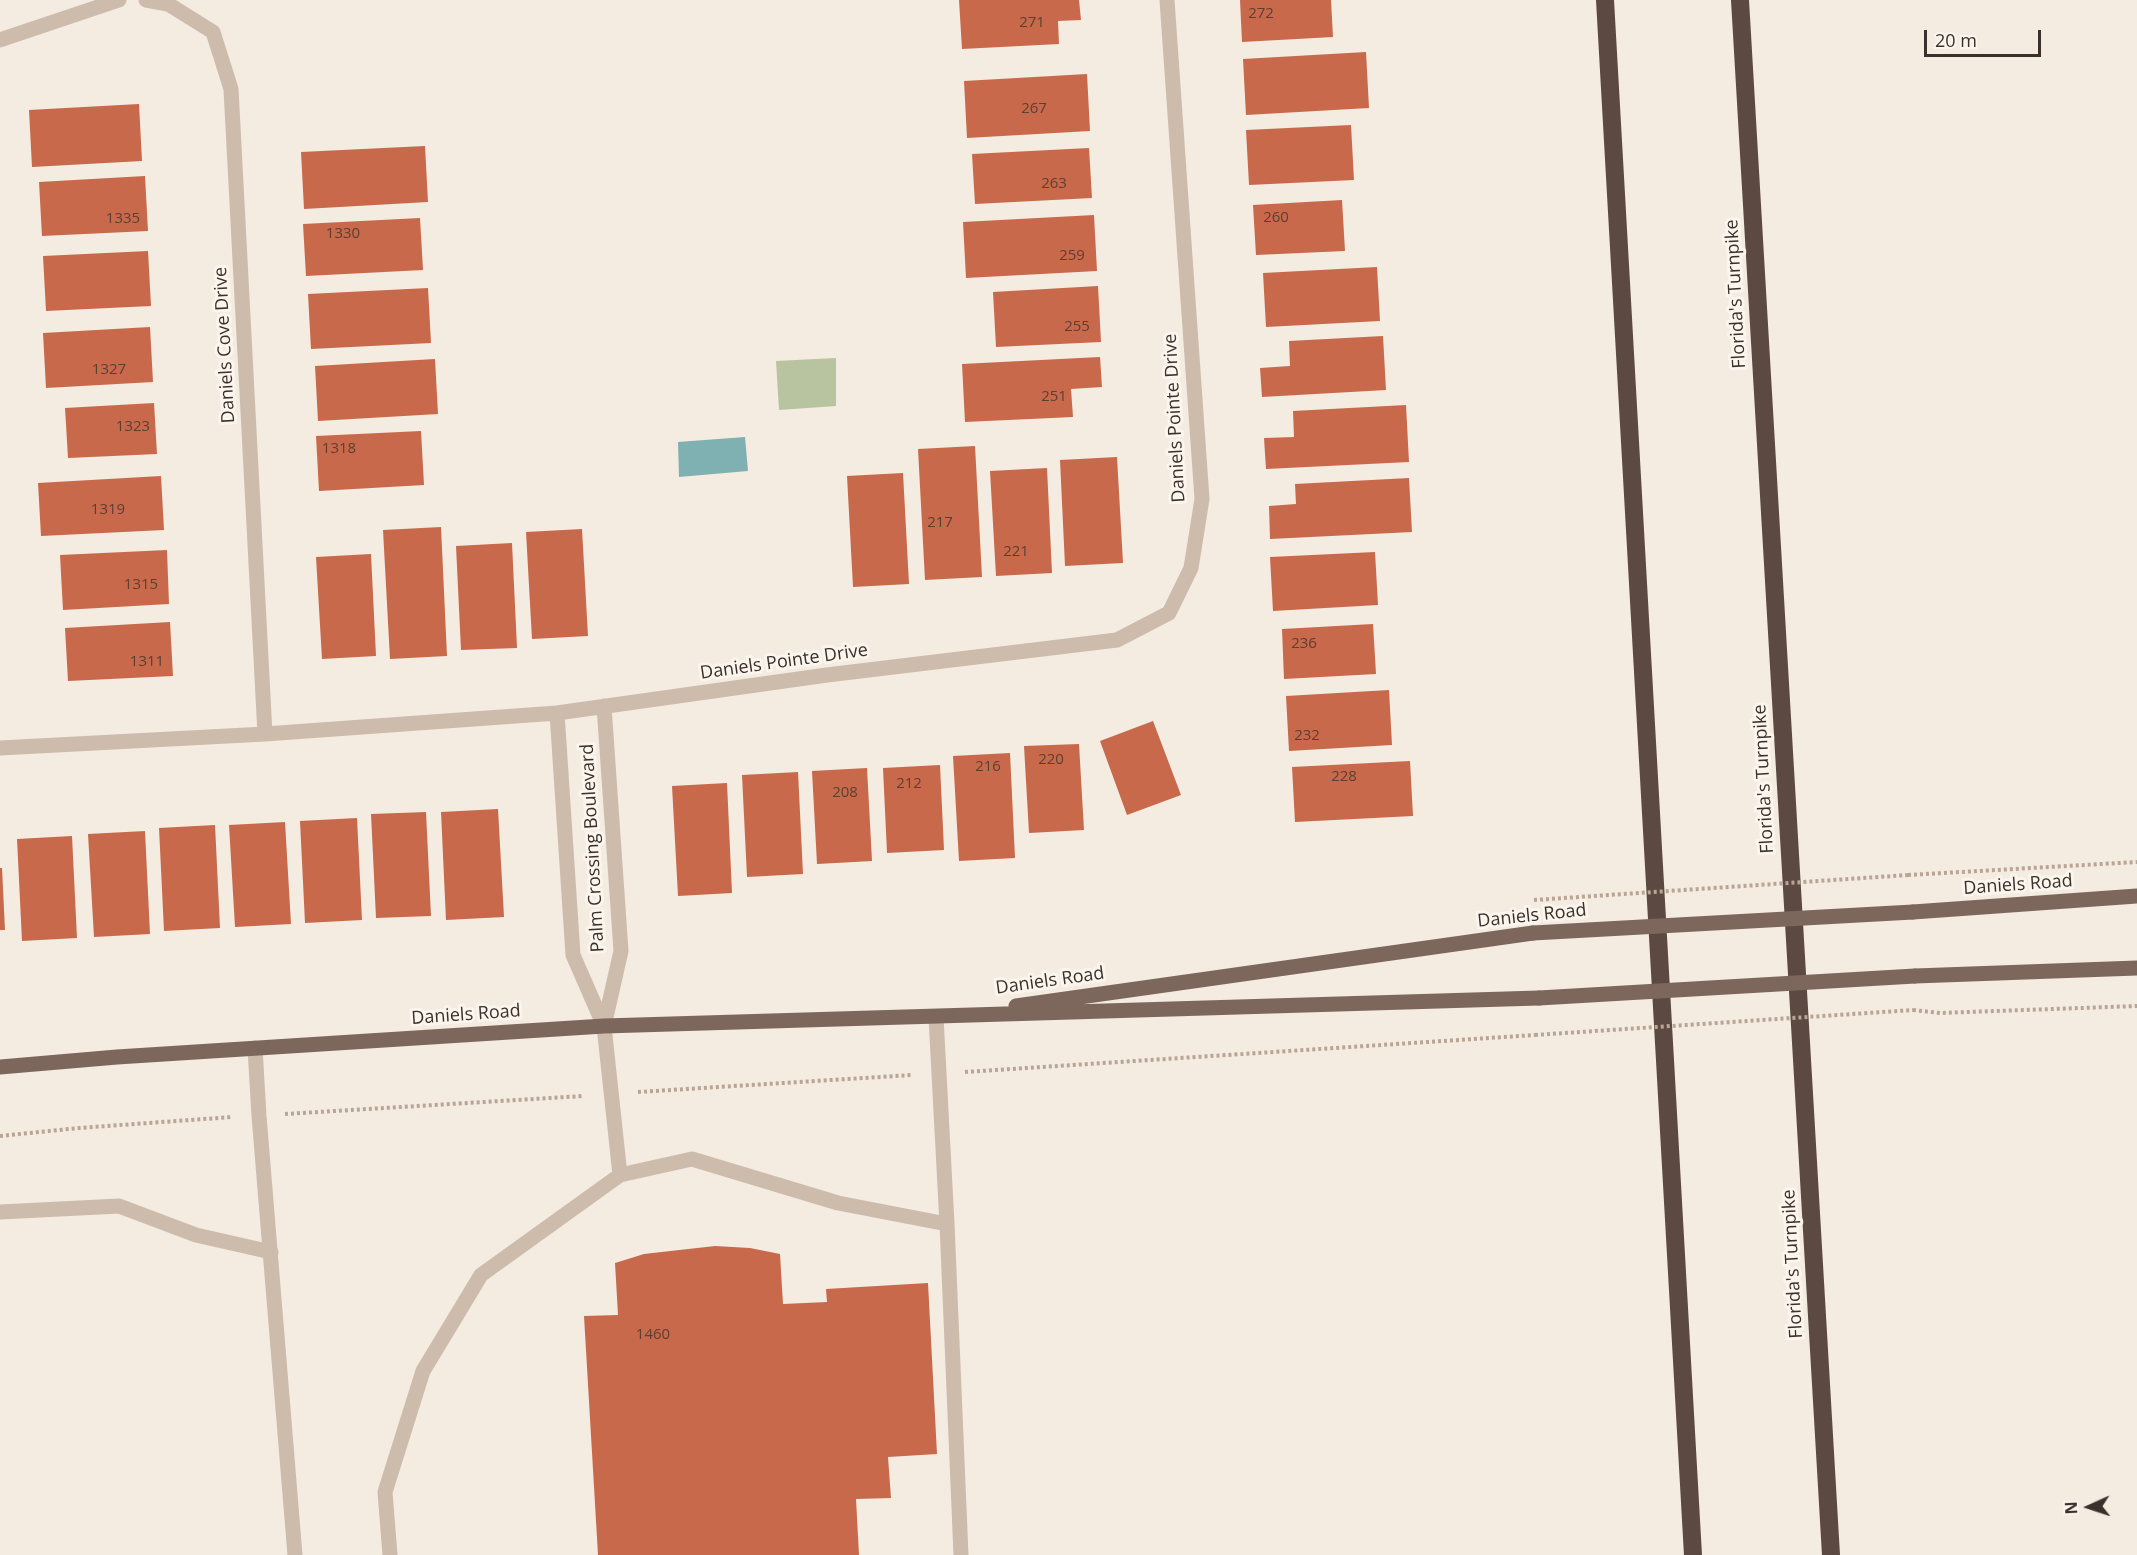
<!DOCTYPE html>
<html>
<head>
<meta charset="utf-8">
<style>
  body { margin:0 }
  #map { position:relative; width:2137px; height:1555px; overflow:hidden; background:#f4ebe1; font-family:"Open Sans",sans-serif }
  canvas { display:block }
  .north { position:absolute; left:2059px; top:1477px; width:60px; height:60px; -webkit-text-stroke:4px #fbf5ee; paint-order:stroke; rotate:267deg; font-size:16px; font-weight:700; line-height:24px; text-align:center; color:#3b302b }
  .north::after { content:''; display:block; margin:auto; width:21px; height:27px; background:#3b302b; clip-path:polygon(50% 0,100% 100%,50% 72%,0 100%) }
  .scale { position:absolute; left:1924px; top:30px; width:117px; height:27px; box-sizing:border-box; border:3px solid #3b302b; border-top:0; padding-left:8px; font-size:18px; line-height:21px; white-space:nowrap; color:#3b302b; -webkit-text-stroke:4px #fbf5ee; paint-order:stroke }
</style>
</head>
<body>
<div id="map">
<canvas width="2137" height="1555"></canvas>
<div class="north">N</div>
<div class="scale">20 m</div>
</div>
<script>
const c = document.querySelector('canvas').getContext('2d');
c.lineJoin = 'round';
function paint(path, color) { c.fillStyle = color; c.fill(path, 'evenodd'); }
const toPath = rows => new Path2D(rows.map(r => 'M' + r).join(''));
function stroke(path, color, width, dash) { c.strokeStyle = color; c.lineWidth = width; c.lineCap = dash ? 'butt' : 'round'; c.setLineDash(dash || []); c.stroke(path); }
function label(font, color, halo, rows, align = 'center') {
  c.font = font + ' "Open Sans",sans-serif'; c.lineWidth = 6; c.setLineDash([]); c.textBaseline = 'middle'; c.strokeStyle = halo; c.fillStyle = color; for (const [text, x, y, turn = 0] of rows) {
    c.save(); c.translate(x, y); c.rotate((+turn || 0) * Math.PI / 180); c.textAlign = isNaN(turn) ? turn : align; if (halo) c.strokeText(text, 0, 0); c.fillText(text, 0, 0); c.restore();
  }
}
paint(toPath([
  [836,358,836,406,779,410,776,361]
]), '#b8c4a0');
paint(toPath([
  [745,437,748,471,679,477,678,442]
]), '#7fb0b2');
paint(toPath([
  [959,0,1079,0,1081,20,1058,21,1059,44,962,49],
  [1240,0,1331,0,1333,37,1242,42],
  [1366,52,1369,108,1246,115,1243,59],
  [1087,74,1090,131,967,138,964,81],
  [139,104,142,161,32,167,29,110],
  [1351,125,1354,180,1249,185,1246,130],
  [425,146,428,202,304,209,301,152],
  [1089,148,1092,198,975,204,972,154],
  [145,176,148,231,42,236,39,182],
  [1342,200,1345,251,1256,255,1253,205],
  [1094,215,1097,271,966,278,963,222],
  [420,218,423,270,306,276,303,224],
  [148,251,151,306,46,311,43,256],
  [1377,267,1380,321,1266,327,1263,273],
  [1098,286,1101,342,996,347,993,292],
  [428,288,431,343,311,349,308,294],
  [150,327,153,382,46,388,43,333],
  [1383,336,1386,390,1262,397,1260,368,1290,366,1289,341],
  [1100,357,1102,387,1071,389,1073,417,965,422,962,364],
  [435,359,438,414,318,421,315,366],
  [154,403,157,454,68,458,65,408],
  [1406,405,1409,462,1266,469,1264,438,1294,437,1293,411],
  [421,431,424,485,319,491,316,436],
  [975,446,982,577,925,580,918,449],
  [1117,457,1123,563,1065,566,1060,460],
  [1047,468,1052,573,996,576,990,471],
  [903,473,909,584,853,587,847,476],
  [161,476,164,530,41,536,38,483],
  [1409,478,1412,532,1270,539,1269,506,1296,504,1295,484],
  [441,527,447,656,390,659,383,530],
  [582,529,588,636,532,639,526,532],
  [512,543,517,648,461,650,456,546],
  [167,550,169,604,63,610,60,555],
  [1375,552,1378,605,1273,611,1270,557],
  [371,554,376,656,322,659,316,557],
  [170,622,173,676,68,681,65,628],
  [1373,624,1376,674,1284,679,1282,629],
  [1389,690,1392,745,1289,751,1286,696],
  [1153,721,1181,795,1127,815,1100,741],
  [1079,744,1084,830,1029,833,1024,746],
  [1010,753,1015,858,959,861,953,756],
  [1410,761,1413,816,1295,822,1292,767],
  [940,765,944,850,887,853,883,768],
  [867,768,872,861,817,864,812,771],
  [798,772,803,874,747,877,742,775],
  [727,783,732,893,678,896,672,786],
  [498,809,504,917,446,920,441,812],
  [426,812,431,916,376,918,371,814],
  [357,818,362,920,305,923,300,821],
  [285,822,291,924,235,927,229,825],
  [215,825,220,928,164,931,159,828],
  [145,831,150,934,94,937,88,834],
  [72,836,77,938,22,941,17,839],
  [0,868,2,868,5,930,0,930],
  [715,1246,750,1248,780,1254,783,1304,827,1302,826,1289,928,1283,937,1454,888,1457,891,1498,856,1499,859,1555,598,1555,584,1316,618,1315,615,1263,644,1254]
]), '#c8694b');
stroke(toPath([
  [1908,875,2137,862],
  [1913,1010,1940,1013,2137,1006],
  [965,1072,1535,1035],
  [638,1092,912,1075],
  [285,1114,583,1096],
  [0,1136,79,1128,232,1117]
]), '#b9a596', 4, [3, 3]);
stroke(toPath([
  [936,1017,947,1224,961,1555],
  [255,1048,259,1116,295,1555],
  [620,1175,692,1159,838,1203,947,1224],
  [0,1212,119,1206,196,1235,271,1252],
  [390,1555,385,1492,423,1371,481,1275,620,1175,604,1026]
]), '#cdbbac', 15);
stroke(toPath([
  [146,0,168,4,213,32,231,89,265,734],
  [0,40,119,0],
  [557,713,573,955,604,1026],
  [0,748,265,734,557,713,827,675,1117,640,1169,613,1191,568,1202,499,1167,0],
  [604,1026,621,951,604,706]
]), '#cdbbac', 15);
stroke(toPath([
  [1913,912,2137,896],
  [1915,976,2137,968],
  [1016,1006,1533,933],
  [0,1067,117,1057,604,1026,1539,998]
]), '#7d675c', 15);
stroke(toPath([
  [1605,0,1693,1555],
  [1740,0,1831,1555]
]), '#5c4a42', 18);
stroke(toPath([
  [1534,900,1908,875],
  [1535,1035,1913,1010]
]), '#b9a596', 4, [3, 3]);
stroke(toPath([
  [1533,933,1913,912],
  [1539,998,1915,976]
]), '#7d675c', 15);
label('15px', '#5e3e33', null, [
  ["272",1261,14],
  ["271",1032,23],
  ["267",1034,109],
  ["263",1054,184],
  ["260",1276,218],
  ["1335",123,219],
  ["1330",343,234],
  ["259",1072,256],
  ["255",1077,327],
  ["1327",109,370],
  ["251",1054,397],
  ["1323",133,427],
  ["1318",339,449],
  ["1319",108,510],
  ["217",940,523],
  ["221",1016,552],
  ["1315",141,585],
  ["236",1304,644],
  ["1311",147,662],
  ["232",1307,736],
  ["220",1051,760],
  ["216",988,767],
  ["228",1344,777],
  ["212",909,784],
  ["208",845,793],
  ["1460",653,1335]
]);
label('18px', '#3b302b', '#fbf5ee', [
  ["Florida's Turnpike",1736,294,-93],
  ["Daniels Cove Drive",225,345,-93],
  ["Daniels Pointe Drive",1175,418,-93],
  ["Daniels Pointe Drive",784,662,-8],
  ["Florida's Turnpike",1764,779,-93],
  ["Palm Crossing Boulevard",593,848,-93],
  ["Daniels Road",2018,885,-4],
  ["Daniels Road",1532,916,-6],
  ["Daniels Road",1050,981,-8],
  ["Daniels Road",466,1015,-4],
  ["Florida's Turnpike",1793,1264,-93]
]);
</script>
</body>
</html>
